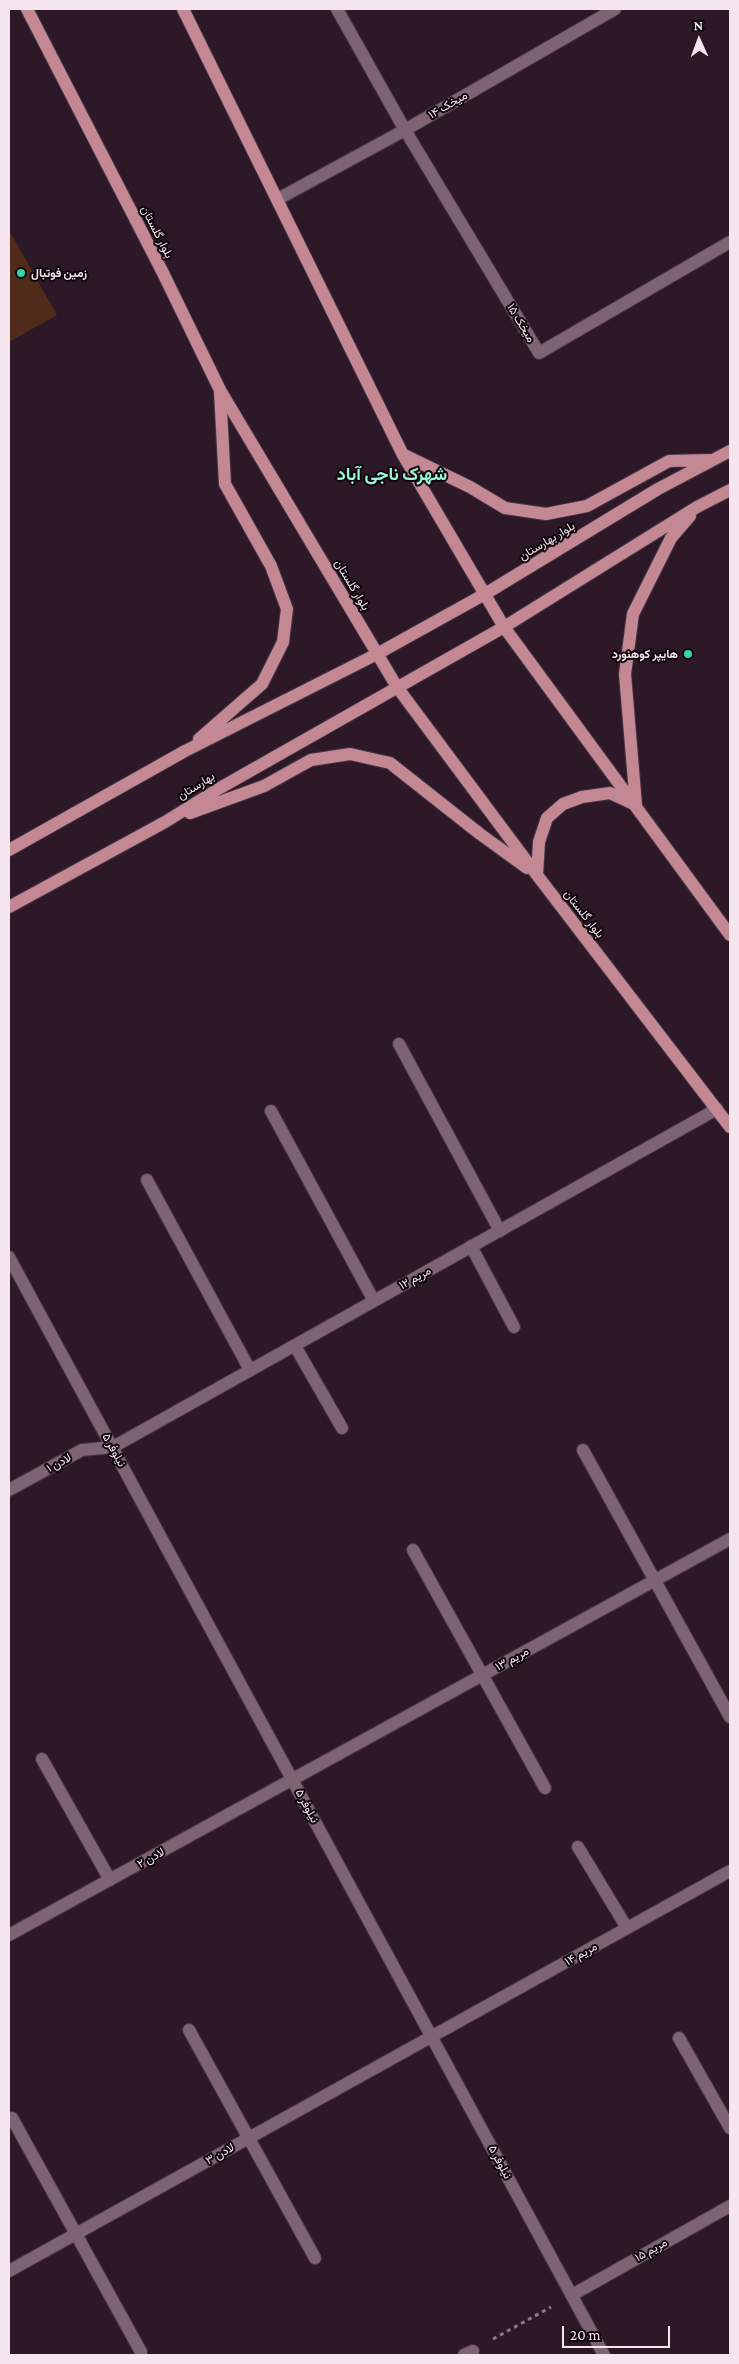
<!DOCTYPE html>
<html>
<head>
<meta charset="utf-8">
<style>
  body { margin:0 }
  #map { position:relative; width:739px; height:2364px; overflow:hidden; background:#2d1827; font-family:"Crimson Pro",serif }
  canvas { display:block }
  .frame { position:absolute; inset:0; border:10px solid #f4e5ee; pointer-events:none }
  .north { position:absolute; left:674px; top:15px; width:50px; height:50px; -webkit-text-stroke:4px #10070d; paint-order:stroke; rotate:358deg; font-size:14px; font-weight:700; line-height:20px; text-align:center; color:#f4e5ee }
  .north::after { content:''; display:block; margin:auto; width:18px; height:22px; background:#f4e5ee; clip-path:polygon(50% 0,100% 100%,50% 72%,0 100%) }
  .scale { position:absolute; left:562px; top:2326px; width:108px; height:22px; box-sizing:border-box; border:2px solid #f4e5ee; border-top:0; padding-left:6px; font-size:15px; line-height:18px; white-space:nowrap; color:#f4e5ee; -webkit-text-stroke:4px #10070d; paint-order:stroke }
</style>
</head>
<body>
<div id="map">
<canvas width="739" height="2364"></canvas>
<div class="frame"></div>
<div class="north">N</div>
<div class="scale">20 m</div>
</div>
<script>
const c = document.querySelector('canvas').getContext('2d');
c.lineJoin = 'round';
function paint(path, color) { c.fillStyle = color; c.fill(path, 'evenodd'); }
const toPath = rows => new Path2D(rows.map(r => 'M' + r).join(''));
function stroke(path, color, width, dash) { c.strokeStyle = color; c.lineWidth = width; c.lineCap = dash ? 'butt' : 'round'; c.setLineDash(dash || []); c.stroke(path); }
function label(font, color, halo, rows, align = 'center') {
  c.font = font + ' "Crimson Pro",Vazirmatn,serif'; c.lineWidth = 4; c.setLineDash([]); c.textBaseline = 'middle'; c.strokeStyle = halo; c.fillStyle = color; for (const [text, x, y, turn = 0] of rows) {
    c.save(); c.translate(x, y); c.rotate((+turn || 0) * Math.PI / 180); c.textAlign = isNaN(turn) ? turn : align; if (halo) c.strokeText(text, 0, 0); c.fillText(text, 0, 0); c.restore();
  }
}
paint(toPath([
  [9,230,57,315,9,342]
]), '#4f2c19');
const minor = toPath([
  [337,9,405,130,539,353,730,242],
  [278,199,405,130,615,9],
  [399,1044,500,1231],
  [271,1111,374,1301],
  [147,1180,250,1370],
  [471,1246,514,1327],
  [9,1257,604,2355],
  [295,1346,342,1428],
  [583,1450,730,1717],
  [9,1490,82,1450,113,1447,717,1109],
  [413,1550,545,1788],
  [42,1759,110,1880],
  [578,1847,627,1928],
  [9,1935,730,1539],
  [189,2030,315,2258],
  [679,2038,730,2128],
  [12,2118,141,2352],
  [9,2271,730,1871],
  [572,2295,730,2206],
  [464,2355,473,2351]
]);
const major = toPath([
  [27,9,163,273,220,390,397,687,537,875,730,1127],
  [183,9,403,455,504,627,730,935],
  [404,455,470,487,505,508,546,514,587,506,669,461,710,460],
  [199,739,262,684,283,642,287,609,271,566,225,484,220,392],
  [190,813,264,786,311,760,350,754,390,763,480,834,527,868],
  [9,850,185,751,377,654,485,594,658,489,730,451],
  [537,875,539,842,547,818,563,804,582,797,610,793,636,805,625,674,633,614,671,538,690,516],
  [9,907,165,822,220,788,504,627,697,507,730,490]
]);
stroke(minor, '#463640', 14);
stroke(major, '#463640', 14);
stroke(toPath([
  [493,2339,551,2307]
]), '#8a7884', 3, [4, 4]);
stroke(minor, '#7d6374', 12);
stroke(major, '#c48894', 12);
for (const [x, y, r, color] of [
  [21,273,5,"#37d4a6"],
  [688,654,5,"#37d4a6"]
]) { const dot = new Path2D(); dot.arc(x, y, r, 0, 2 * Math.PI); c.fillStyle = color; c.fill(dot); stroke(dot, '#10070d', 2); }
label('12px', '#f4e5ee', '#10070d', [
  ["میخک ۱۴",448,105,-30],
  ["بلوار گلستان",157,232,63],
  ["میخک ۱۵",521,323,59],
  ["بلوار بهارستان",547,541,-31],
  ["بلوار گلستان",352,585,59],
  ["بهارستان",196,786,-32],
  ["بلوار گلستان",584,914,52],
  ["مریم ۱۲",415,1278,-29],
  ["نیلوفر ۵",114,1450,61],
  ["لادن ۱",59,1463,-29],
  ["مریم ۱۳",512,1659,-29],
  ["نیلوفر ۵",307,1806,62],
  ["لادن ۲",151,1858,-29],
  ["مریم ۱۴",581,1954,-29],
  ["لادن ۳",220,2154,-29],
  ["نیلوفر ۵",500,2162,62],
  ["مریم ۱۵",651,2250,-29]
]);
label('bold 12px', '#f4e5ee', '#10070d', [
  ["زمین فوتبال",31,273],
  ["هایپر کوهنورد",678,654,"right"]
], 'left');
label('bold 18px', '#9af5d3', '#10070d', [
  ["شهرک ناجی آباد",392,474]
]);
</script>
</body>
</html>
